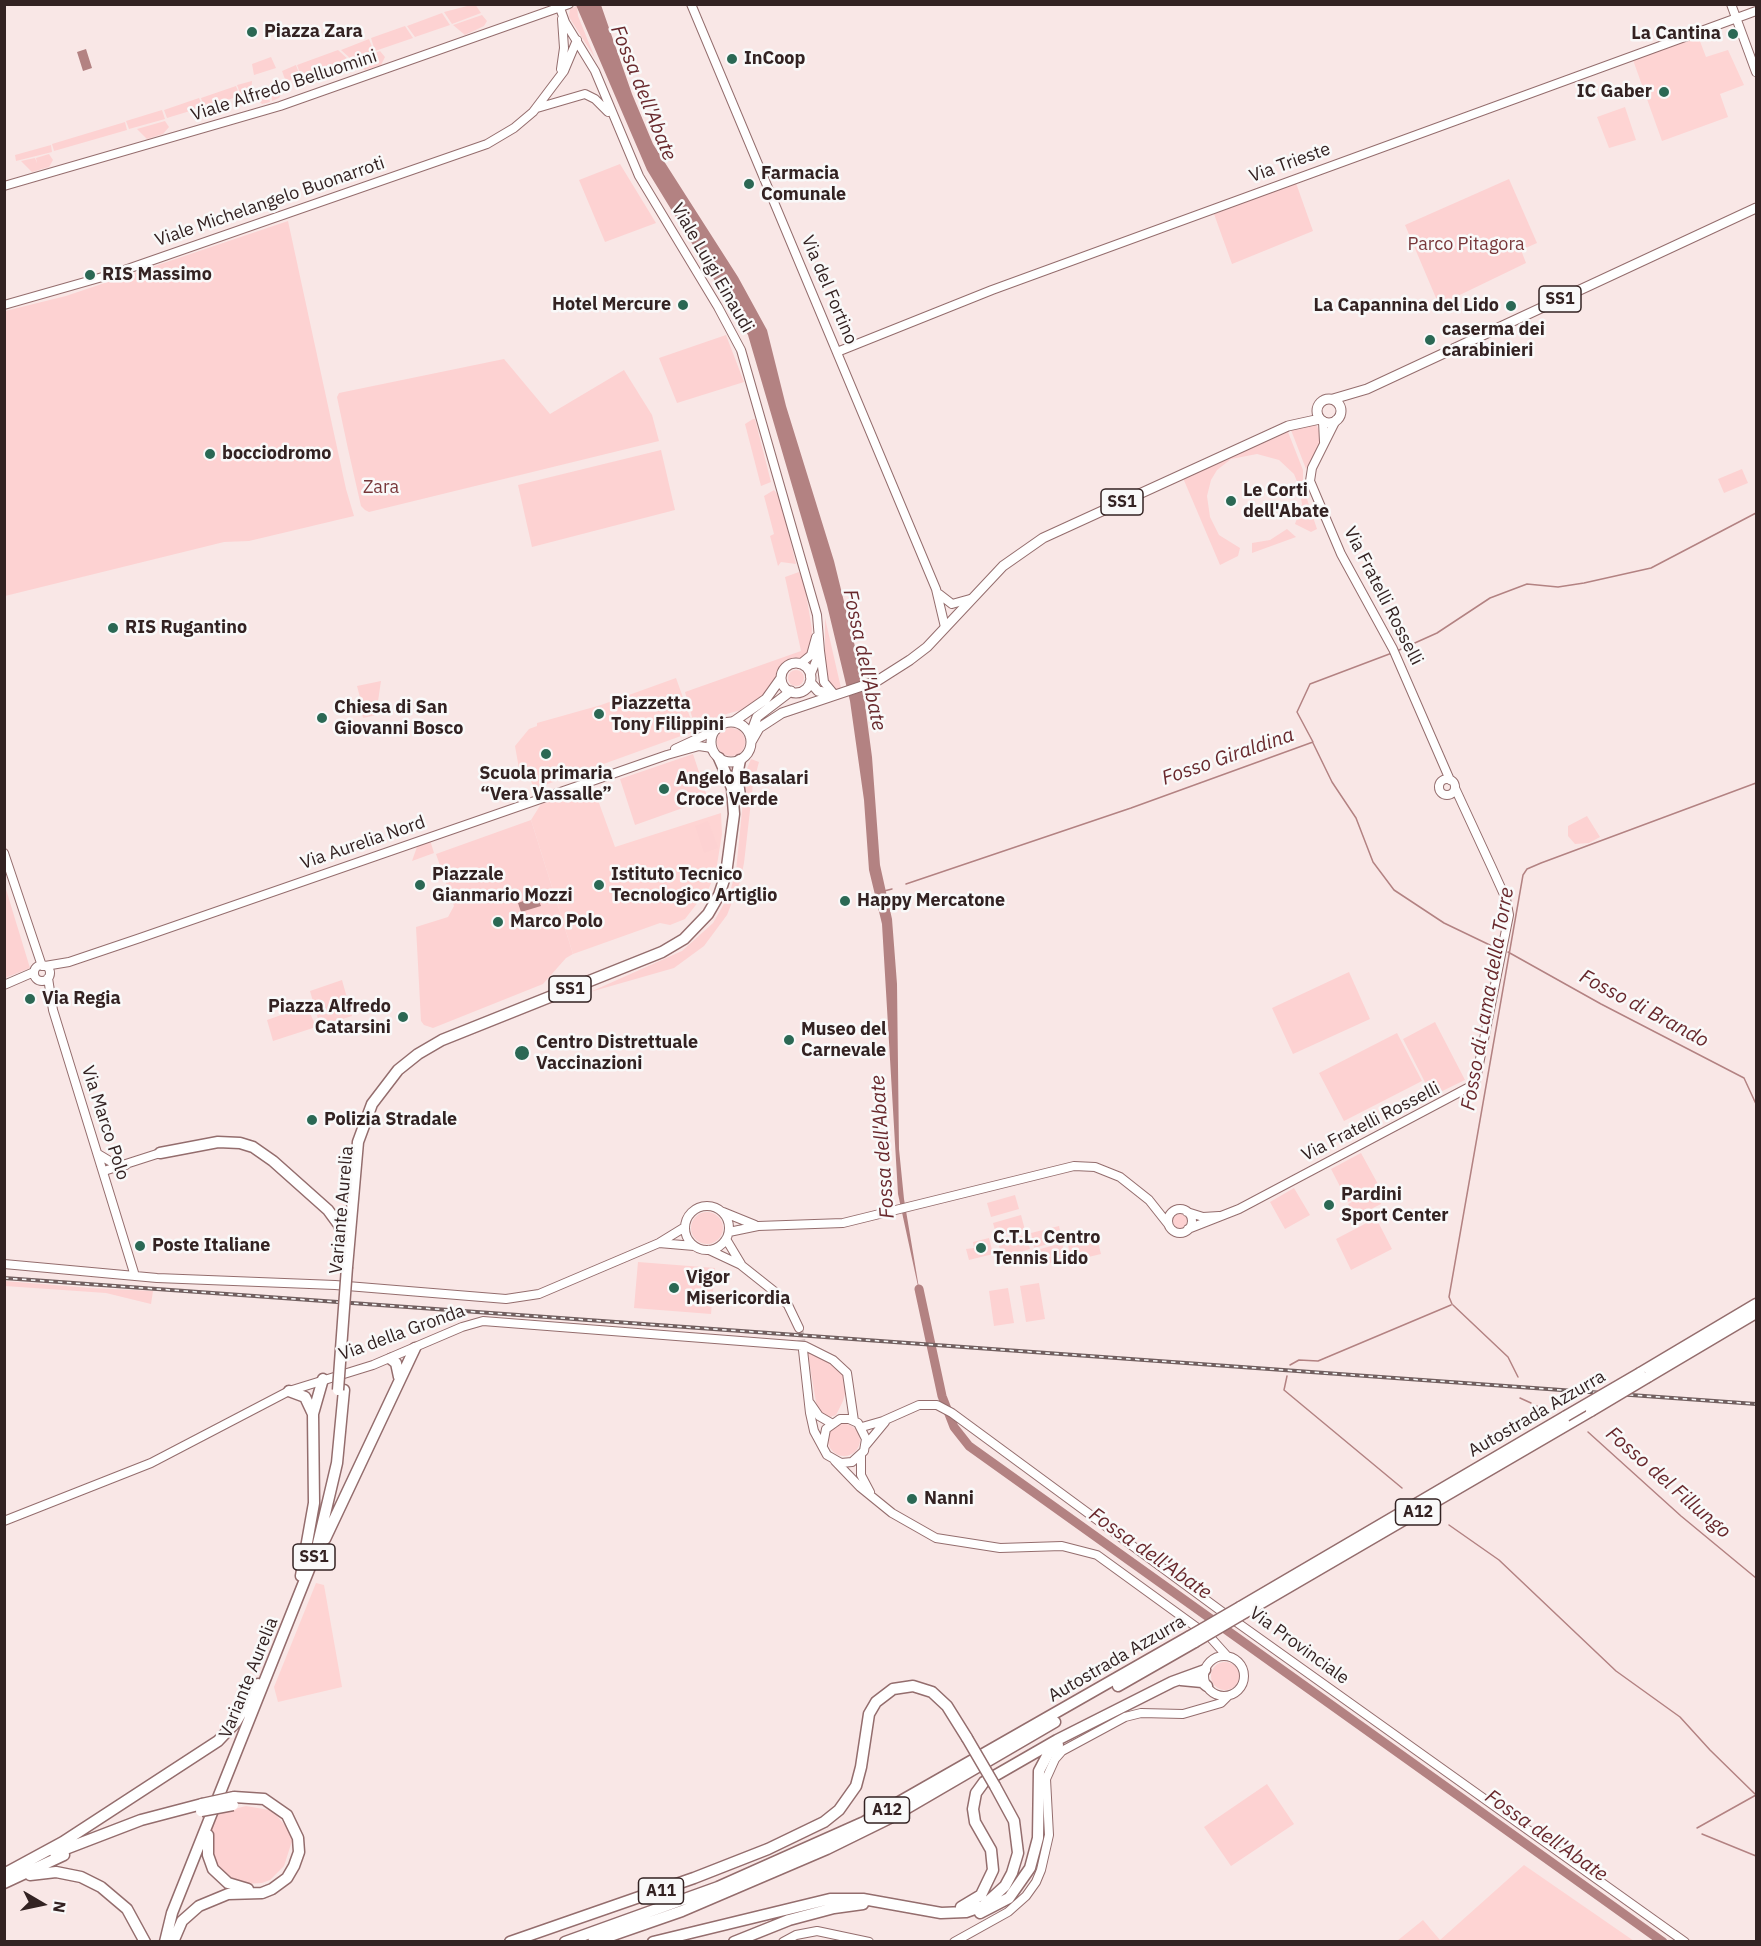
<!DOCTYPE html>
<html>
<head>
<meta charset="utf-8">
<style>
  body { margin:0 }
  #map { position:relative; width:1761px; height:1946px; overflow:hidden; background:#f9e7e6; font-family:"IBM Plex Sans",sans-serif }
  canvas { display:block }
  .frame { position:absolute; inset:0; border:6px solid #322; pointer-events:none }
  .north { position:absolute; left:12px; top:1874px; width:60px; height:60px; -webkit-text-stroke:4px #f9f9f9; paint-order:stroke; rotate:99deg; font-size:16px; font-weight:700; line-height:24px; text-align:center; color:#322 }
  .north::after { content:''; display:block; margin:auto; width:21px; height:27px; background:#322; clip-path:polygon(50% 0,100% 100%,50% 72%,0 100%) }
</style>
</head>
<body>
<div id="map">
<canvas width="1761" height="1946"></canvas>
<div class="frame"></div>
<div class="north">N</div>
</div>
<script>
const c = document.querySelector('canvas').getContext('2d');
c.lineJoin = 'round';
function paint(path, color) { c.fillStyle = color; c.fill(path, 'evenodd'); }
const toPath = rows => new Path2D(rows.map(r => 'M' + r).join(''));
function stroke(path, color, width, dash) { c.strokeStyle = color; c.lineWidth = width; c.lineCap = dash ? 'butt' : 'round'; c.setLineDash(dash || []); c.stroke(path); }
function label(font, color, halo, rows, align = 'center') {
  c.font = font + ' "IBM Plex Sans",sans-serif'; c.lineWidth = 5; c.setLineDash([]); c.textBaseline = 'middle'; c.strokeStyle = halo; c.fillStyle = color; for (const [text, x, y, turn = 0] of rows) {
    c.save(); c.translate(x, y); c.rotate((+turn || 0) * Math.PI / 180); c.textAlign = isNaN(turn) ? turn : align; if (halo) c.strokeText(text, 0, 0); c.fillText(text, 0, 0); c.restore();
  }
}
paint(toPath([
  [1698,36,1706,57,1728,50,1744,85,1720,94,1728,117,1662,141,1633,60],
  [1625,107,1636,140,1609,148,1597,117],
  [676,678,695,731,534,789,530,778,521,780,515,746,529,729,537,726,537,723,601,705],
  [587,789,595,792,615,847,721,813,722,834,716,871,709,888,685,919,670,925,660,923,573,954,531,820,541,804],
  [316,1583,324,1585,342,1687,278,1702,274,1687],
  [1524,1865,1634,1941,1397,1941,1423,1920,1440,1940]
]), '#fed4d3');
paint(toPath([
  [475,4,481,13,452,24,444,12],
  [577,6,578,16,595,58,569,17,570,9],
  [442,13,450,25,415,37,407,26],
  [482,15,487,21,484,26,465,35,453,25],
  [405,26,413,38,375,51,371,38],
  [369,39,374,52,351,59,341,50],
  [338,50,349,60,301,76,297,65],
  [380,51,385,57,381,65,365,70,353,61],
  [271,57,276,68,254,75,252,64],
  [296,65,300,76,286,82,282,71],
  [252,81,251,93,241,96,237,85],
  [280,85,282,93,279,98,272,101,271,88],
  [236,86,240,96,204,107,201,98],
  [267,89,270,102,262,104,252,94],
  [199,98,203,107,167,118,164,110],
  [162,110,165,119,129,129,126,121],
  [165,121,169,127,163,134,147,139,137,129],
  [125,122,127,130,54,151,52,144],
  [51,145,52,152,16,161,15,155],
  [49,154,53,160,49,167,32,172,21,161,35,158,37,163,36,158],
  [620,164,656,223,605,242,579,180],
  [1509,179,1537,243,1521,250,1526,263,1439,305,1405,225],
  [1296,183,1313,231,1232,264,1214,214],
  [288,221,346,489,354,516,249,541,224,542,5,596,5,311,66,296],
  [726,335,744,382,677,403,659,358],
  [504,359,550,414,624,370,652,415,659,441,369,512,365,510,361,506,348,449,337,397,339,393],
  [753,419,755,419,771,482,761,486,745,424],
  [1313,424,1317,426,1321,436,1319,447,1306,469,1291,430],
  [1288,432,1303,470,1303,482,1298,484,1294,474,1279,460,1257,454,1231,459,1217,470,1211,480,1207,496,1210,517,1219,535,1240,548,1238,556,1220,565,1183,478],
  [661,450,675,510,532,547,518,485],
  [1742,469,1748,483,1724,493,1718,479],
  [1303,487,1317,529,1311,532,1295,524,1302,504,1299,488],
  [774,490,780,498,796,564,781,562,778,566,770,536,774,534,764,496],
  [1287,529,1296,537,1252,553,1252,543,1270,540],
  [799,572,804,582,812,629,811,649,801,659,790,659,784,663,767,694,745,709,719,716,696,731,685,692,801,651,785,577],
  [825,618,841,688,837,691,829,686,825,665],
  '788 678a8 8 0 1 1 16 0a8 8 0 1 1-16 0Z',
  [381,681,378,701,362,705,357,686],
  [379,704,381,714,363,718,361,708],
  '717 742a14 14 0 1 1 28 0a14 14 0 1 1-28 0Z',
  [693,754,708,799,635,825,620,779],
  [751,759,759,762,753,784,744,863,740,882,727,915,704,946,674,968,590,992,682,951,713,923,729,895,736,871,746,771],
  [1587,816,1600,837,1589,843,1575,844,1568,836,1568,826],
  [531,820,573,954,566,958,543,984,433,1028,424,1025,421,1021,416,927,448,917,454,906,436,854],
  [708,821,718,848,704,853,695,826],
  [430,840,434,853,412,861,418,844],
  [5,886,30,968,5,978,4,978],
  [1349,972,1370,1019,1293,1054,1272,1008],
  [342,980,352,1016,320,1026,310,991],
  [307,1006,316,1027,273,1041,267,1020],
  [1435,1022,1465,1080,1432,1096,1403,1039],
  [1397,1033,1422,1081,1344,1121,1319,1073],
  [1361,1153,1379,1186,1348,1202,1331,1169],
  [1294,1188,1310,1215,1285,1229,1270,1202],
  [1374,1191,1381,1204,1355,1217,1348,1204],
  [1015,1195,1019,1209,991,1217,987,1203],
  '691 1228a16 16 0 1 1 32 0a16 16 0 1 1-32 0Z',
  '1173 1221a7 7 0 1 1 14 0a7 7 0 1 1-14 0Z',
  [1021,1215,1025,1230,997,1237,993,1223],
  [1376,1218,1392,1249,1351,1270,1336,1239],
  [1059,1226,1062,1240,1034,1248,1031,1233],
  [1026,1235,1030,1249,1002,1257,998,1242],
  [989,1238,993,1254,969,1260,966,1249,974,1248,973,1242],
  [1097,1238,1101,1254,1072,1261,1068,1245],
  [1062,1243,1066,1259,1037,1266,1033,1251],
  [638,1262,715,1268,711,1314,634,1308],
  [4,1281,91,1288,153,1291,151,1304,106,1293,5,1286],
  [1039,1283,1045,1319,1026,1322,1020,1286],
  [1008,1288,1014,1323,994,1326,989,1291],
  [807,1349,825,1357,844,1375,846,1390,843,1401,836,1415,830,1417,822,1416,817,1408],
  '828 1440a16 16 0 1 1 32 0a16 16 0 1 1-32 0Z',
  '1211 1676a14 14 0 1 1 28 0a14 14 0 1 1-28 0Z',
  [1267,1784,1294,1824,1231,1866,1204,1827],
  [246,1806,269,1810,277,1816,289,1830,292,1841,284,1866,270,1880,262,1883,245,1884,233,1881,218,1871,208,1837,219,1813]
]), '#fdd2d2');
paint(toPath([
  [576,5,601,5,632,94,653,144,738,277,767,330,786,406,834,561,860,667,872,757,880,865,892,919,897,984,899,1149,904,1199,921,1300,898,1194,882,924,869,870,864,800,850,701,827,605,748,335,647,170],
  [86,49,92,68,83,71,77,52],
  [537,896,541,906,521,912,518,903]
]), '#b38282');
stroke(toPath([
  [1397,651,1437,633,1490,598,1527,584,1558,587,1584,583,1651,568,1756,513],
  [1313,743,1332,782,1356,818,1373,862,1394,890,1444,923,1494,947],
  [906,884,1131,808,1313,742,1297,712,1310,684,1392,653],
  [884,891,892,889],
  [1508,952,1601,1004,1744,1078,1756,1104],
  [1452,1304,1449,1297,1523,875,1527,869,1541,863,1756,783],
  [1453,1305,1508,1357,1518,1377],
  [1290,1365,1299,1360,1318,1361,1451,1305],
  [1287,1376,1284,1390,1402,1488],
  [1520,1398,1531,1403],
  [1537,1406,1540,1408],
  [1588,1432,1681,1516,1756,1578],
  [1449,1525,1499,1560,1616,1671,1680,1717,1710,1750,1756,1795,1697,1828],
  [1702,1834,1756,1856]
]), '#b38282', 1.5);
stroke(toPath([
  [919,1289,942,1396,954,1427,969,1446,1663,1942]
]), '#b38282', 9);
stroke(toPath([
  [799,1328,803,1350]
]), '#d1c0bf', 8, [8, 4]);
const secondary = toPath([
  [691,4,936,589,945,627],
  [1731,4,1756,72],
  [560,8,565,22,595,71,639,176,718,307,741,350,817,615,820,651,810,676],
  [561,69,564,48,562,19],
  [537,108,585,94,595,99,608,112],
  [4,186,280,106,569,4],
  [4,305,113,274,487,144,514,128,533,112,564,71,577,40],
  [837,352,992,290,1756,11],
  [1336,420,1312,468,1310,481,1341,554,1393,649,1450,780],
  [1323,421,1324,442],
  [939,594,952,604,970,599],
  [820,651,824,682,834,694],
  [800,664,811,655,816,637],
  [675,749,716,730],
  '1439 787a8 8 0 1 1 16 0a8 8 0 1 1-16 0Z',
  [4,853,42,966],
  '34 973a8 8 0 1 1 16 0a8 8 0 1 1-16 0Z',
  [45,966,69,962,140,938,667,755,699,746,712,748],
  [48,978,53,1010,135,1276],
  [4,985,34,972],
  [98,1154,113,1163,126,1165],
  [104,1171,160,1153],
  '685 1228a22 22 0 1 1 44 0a22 22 0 1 1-44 0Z',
  '1168 1221a12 12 0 1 1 24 0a12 12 0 1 1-24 0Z',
  [723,1212,755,1225],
  [1187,1212,1203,1217,1219,1216],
  [1188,1229,1239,1209,1475,1084,1509,915,1506,899,1492,868,1455,788],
  [729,1232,758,1226,843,1223,1074,1166,1095,1167,1120,1177,1149,1200,1168,1224],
  [726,1239,741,1264],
  [659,1243,694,1246],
  [709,1250,741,1265,775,1292,788,1305,799,1328],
  [4,1264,157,1278,335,1285,506,1299,539,1294,659,1243,685,1227],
  [803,1350,810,1413,814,1431,827,1455,841,1463,852,1462,864,1451,866,1439,858,1423,849,1419,840,1419,826,1429,823,1445],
  [810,1403,819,1416,831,1423],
  [862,1427,883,1421,919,1405,937,1405,952,1413,1221,1611,1685,1942],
  [866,1445,885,1422],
  [861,1455,861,1475,870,1492],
  [835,1461,860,1487,892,1513,936,1538,1000,1548,1062,1546,1097,1555,1210,1637,1227,1656],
  [4,1521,151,1463,289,1391,373,1365,462,1327,483,1321,805,1346,833,1360,847,1373,854,1421],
  '1204 1676a20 20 0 1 1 40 0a20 20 0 1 1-40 0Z',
  [783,1942,796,1935,817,1931,869,1942],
  [954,1942,1008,1912,1026,1896,1036,1882,1041,1870,1049,1835,1046,1779,1055,1759,1062,1751,1125,1717,1141,1713,1183,1714,1221,1703,1228,1696]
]);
const primary = toPath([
  '1317 411a12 12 0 1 1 24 0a12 12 0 1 1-24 0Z',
  [1333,399,1367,389,1756,208],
  '781 678a15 15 0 1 1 30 0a15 15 0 1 1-30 0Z',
  [810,682,818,691,833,694],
  '711 742a20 20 0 1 1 40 0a20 20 0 1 1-40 0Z',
  [733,722,766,699,781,678],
  [750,736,757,717,791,691],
  [751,742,759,728,782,713,877,681,910,660,927,647,1003,566,1043,538,1288,426,1320,419]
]);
const highway = toPath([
  [740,796,737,775,740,760],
  [160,1153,218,1142,240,1143,253,1147,273,1161,328,1210,339,1225,347,1245],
  [347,1267,358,1142,372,1104,398,1070,418,1054,442,1040,662,952,684,939,708,914,719,895,726,874,734,814,732,788,719,758],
  [391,1359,396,1363,399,1377],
  [1640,1373,1756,1304],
  [1648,1377,1756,1313],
  [289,1391,305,1397,313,1414],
  [325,1539,415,1348],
  [301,1576,314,1503,313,1414,323,1379],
  [1240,1607,1566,1416],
  [1246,1612,1591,1411],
  [1181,1680,1202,1682,1207,1686],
  [1118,1686,1195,1642],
  [208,1835,208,1855,213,1869,228,1883,248,1889],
  [55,1853,141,1820,202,1804],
  [4,1874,63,1842,218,1741,236,1722,258,1684],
  [30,1875,56,1872,81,1877,101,1887,127,1909,145,1942],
  [4,1883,64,1855],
  [961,1907,981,1895,993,1870,991,1850,975,1822,973,1809,976,1793,984,1782,1057,1740,1172,1682,1205,1670],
  [980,1913,1009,1898,1030,1868,1038,1838,1039,1771,1048,1754,1058,1745],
  [165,1942,172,1913,316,1552,337,1463,344,1390],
  [173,1942,182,1921,199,1906,228,1894,262,1893,272,1889,287,1878,294,1866,299,1852,298,1838,287,1815,264,1799,234,1797],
  [510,1942,694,1878,768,1849,824,1822,839,1810,856,1786,861,1767,869,1714,876,1702,893,1689,913,1686,932,1692,947,1706,967,1738],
  [565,1942,718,1887,864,1822,1190,1636],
  [593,1942,682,1911,827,1849,892,1817,1055,1722],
  [653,1942,830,1899,863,1899,941,1913,966,1912,983,1906,1005,1886,1012,1873,1018,1853,1014,1821,995,1786],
  [734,1942,789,1920,834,1908,863,1904]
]);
stroke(secondary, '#946d6d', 10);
stroke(primary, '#946d6d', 11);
stroke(highway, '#946d6d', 13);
stroke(secondary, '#fff', 8);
stroke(primary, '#fff', 9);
stroke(highway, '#fff', 10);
const rail = toPath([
  [4,1278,1756,1404]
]);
stroke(rail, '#715f5f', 4);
stroke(rail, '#f9f9f9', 1.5, [4.5]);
const highwayBridge = toPath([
  [338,1390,347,1267],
  [1591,1411,1648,1377],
  [1566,1416,1640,1373],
  [1190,1636,1240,1607],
  [1195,1642,1246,1612],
  [967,1738,995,1786],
  [202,1804,234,1797],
  [201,1811,233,1805]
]);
stroke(highwayBridge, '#946d6d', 13, []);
stroke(highwayBridge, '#fff', 10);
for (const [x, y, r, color] of [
  [252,32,6,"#2b6854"],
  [1733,34,6,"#2b6854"],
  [732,59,6,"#2b6854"],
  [1664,92,6,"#2b6854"],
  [749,184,6,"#2b6854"],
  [90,275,6,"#2b6854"],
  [683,305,6,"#2b6854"],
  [1511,306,6,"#2b6854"],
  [1430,340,6,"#2b6854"],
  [210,454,6,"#2b6854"],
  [1231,501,6,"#2b6854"],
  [113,628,6,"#2b6854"],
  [599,714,6,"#2b6854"],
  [322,718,6,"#2b6854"],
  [546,754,6,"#2b6854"],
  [664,789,6,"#2b6854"],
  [420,885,6,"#2b6854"],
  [599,885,6,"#2b6854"],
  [845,901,6,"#2b6854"],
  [498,922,6,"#2b6854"],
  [30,999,6,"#2b6854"],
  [403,1017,6,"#2b6854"],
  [789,1040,6,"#2b6854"],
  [522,1053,8,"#2b6854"],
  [312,1120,6,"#2b6854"],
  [1329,1205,6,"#2b6854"],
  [140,1246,6,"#2b6854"],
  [981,1248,6,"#2b6854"],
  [674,1288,6,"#2b6854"],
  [912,1499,6,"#2b6854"]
]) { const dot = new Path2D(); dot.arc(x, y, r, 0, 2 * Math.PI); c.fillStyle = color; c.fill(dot); stroke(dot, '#f9f9f9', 2); }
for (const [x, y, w] of [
  [1560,299,42],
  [1122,502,42],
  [570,989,42],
  [1418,1512,45],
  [314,1557,42],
  [887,1810,45],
  [661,1891,45]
]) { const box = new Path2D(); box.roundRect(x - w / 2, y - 13, w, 26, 4.5); c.fillStyle = '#f9f9f9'; c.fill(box); stroke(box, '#322', 1.5); }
label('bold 16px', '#322', null, [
  ["SS1",1560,299],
  ["SS1",1122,502],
  ["SS1",570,989],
  ["A12",1418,1512],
  ["SS1",314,1557],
  ["A12",887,1810],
  ["A11",661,1891]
]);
label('bold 18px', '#322', '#f9f9f9', [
  ["Piazza Zara",264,32],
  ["La Cantina",1721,34,"right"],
  ["InCoop",744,59],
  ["IC Gaber",1652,92,"right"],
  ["Farmacia",761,174],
  ["Comunale",761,195],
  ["RIS Massimo",102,275],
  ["Hotel Mercure",671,305,"right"],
  ["La Capannina del Lido",1499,306,"right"],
  ["caserma dei",1442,330],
  ["carabinieri",1442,351],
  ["bocciodromo",222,454],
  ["Le Corti",1243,491],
  ["dell'Abate",1243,512],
  ["RIS Rugantino",125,628],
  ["Piazzetta",611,704],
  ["Tony Filippini",611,725],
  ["Chiesa di San",334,708],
  ["Giovanni Bosco",334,729],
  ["Scuola primaria",546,774,"center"],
  ["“Vera Vassalle”",546,795,"center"],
  ["Angelo Basalari",676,779],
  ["Croce Verde",676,800],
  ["Piazzale",432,875],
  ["Gianmario Mozzi",432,896],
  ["Istituto Tecnico",611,875],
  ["Tecnologico Artiglio",611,896],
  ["Happy Mercatone",857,901],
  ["Marco Polo",510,922],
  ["Via Regia",42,999],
  ["Piazza Alfredo",391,1007,"right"],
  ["Catarsini",391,1028,"right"],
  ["Museo del",801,1030],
  ["Carnevale",801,1051],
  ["Centro Distrettuale",536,1043],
  ["Vaccinazioni",536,1064],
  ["Polizia Stradale",324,1120],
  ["Pardini",1341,1195],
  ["Sport Center",1341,1216],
  ["C.T.L. Centro",993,1238],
  ["Tennis Lido",993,1259],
  ["Poste Italiane",152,1246],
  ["Vigor",686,1278],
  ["Misericordia",686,1299],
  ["Nanni",924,1499]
], 'left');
label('18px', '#322', '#f9f9f9', [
  ["Viale Alfredo Belluomini",284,86,-18],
  ["Via Trieste",1290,163,-20],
  ["Viale Michelangelo Buonarroti",270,202,-19],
  ["Viale Luigi Einaudi",712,268,60],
  ["Via del Fortino",829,290,67],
  ["Via Fratelli Rosselli",1383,596,63],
  ["Via Aurelia Nord",363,843,-19],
  ["Via Fratelli Rosselli",1371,1122,-27],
  ["Via Marco Polo",105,1123,72],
  ["Variante Aurelia",342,1210,-85],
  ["Via della Gronda",402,1333,-20],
  ["Autostrada Azzurra",1537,1414,-30],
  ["Via Provinciale",1299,1646,36],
  ["Autostrada Azzurra",1117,1659,-30],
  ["Variante Aurelia",249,1678,-68]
]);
label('18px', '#78373a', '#f9f9f9', [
  ["Parco Pitagora",1466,245],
  ["Zara",381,488]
]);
label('italic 20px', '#68282c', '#f9f9f9', [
  ["Fossa dell'Abate",643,93,68],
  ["Fossa dell'Abate",864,660,78],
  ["Fosso Giraldina",1228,757,-19],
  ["Fosso di Lama della Torre",1488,999,-80],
  ["Fosso di Brando",1644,1009,28],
  ["Fossa dell'Abate",883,1147,-94],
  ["Fosso del Fillungo",1668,1483,41],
  ["Fossa dell'Abate",1150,1554,35],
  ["Fossa dell'Abate",1546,1836,35]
]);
</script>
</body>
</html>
